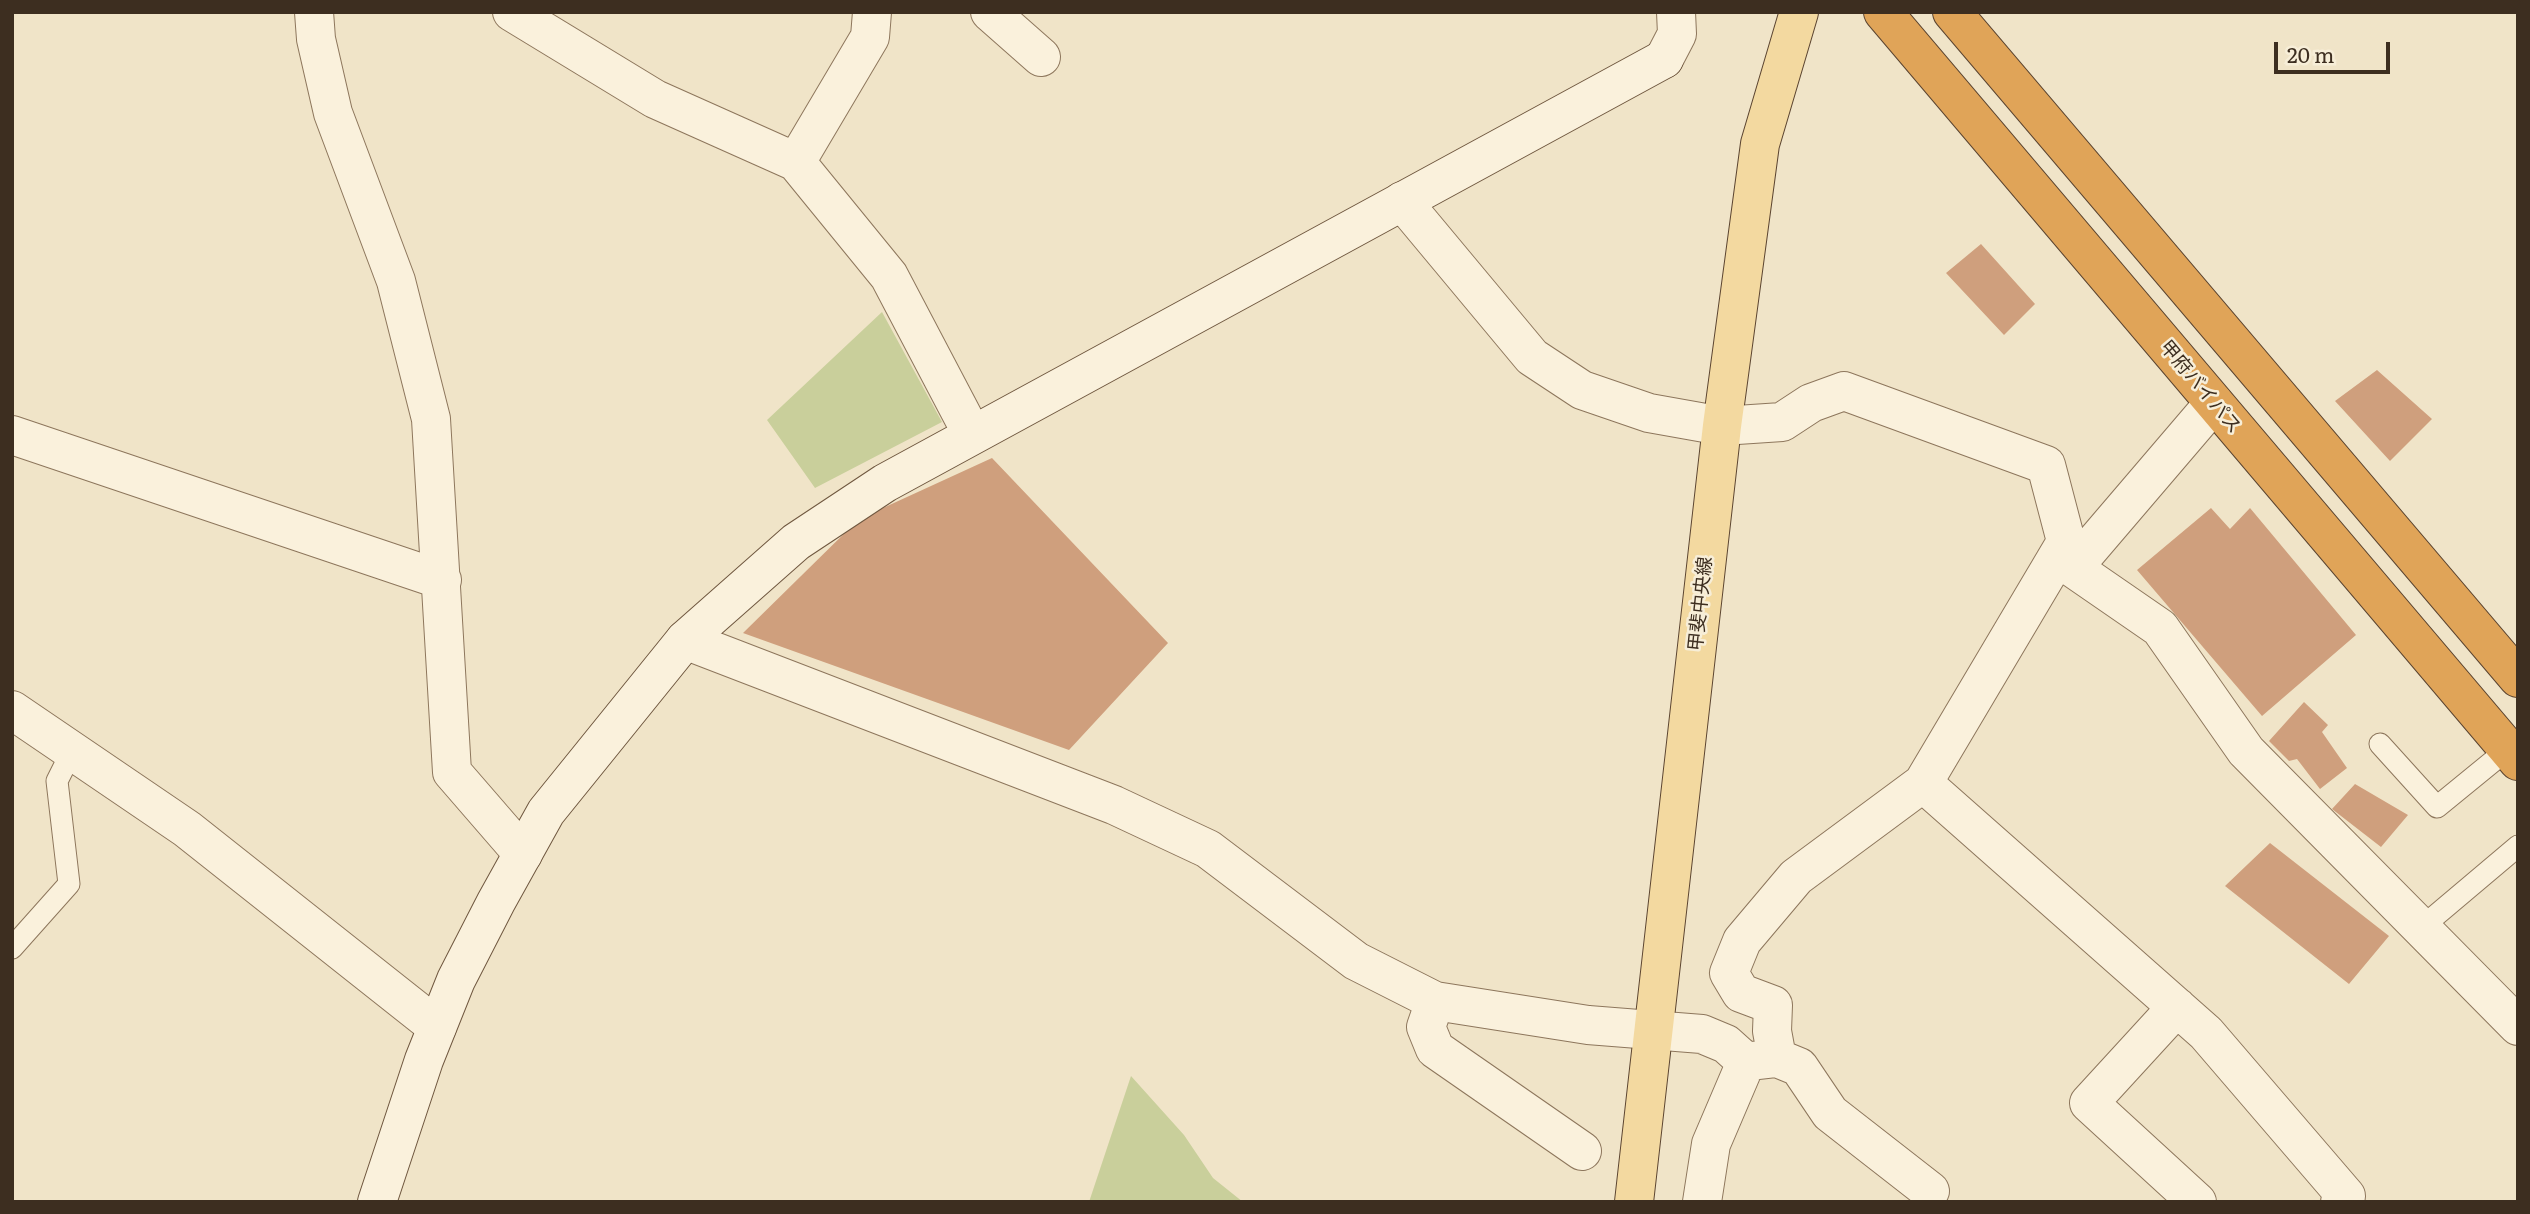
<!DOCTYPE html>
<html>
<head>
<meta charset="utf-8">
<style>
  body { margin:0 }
  #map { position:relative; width:2530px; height:1214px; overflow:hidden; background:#f0e4c8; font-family:Literata,serif }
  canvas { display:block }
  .frame { position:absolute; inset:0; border:14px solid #3d2e20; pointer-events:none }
  .scale { position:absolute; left:2274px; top:42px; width:116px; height:32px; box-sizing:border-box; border:4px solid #3d2e20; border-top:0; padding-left:9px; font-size:21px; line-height:24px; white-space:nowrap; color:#3d2e20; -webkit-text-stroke:5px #f7eed8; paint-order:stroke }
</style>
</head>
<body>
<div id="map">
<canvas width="2530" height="1214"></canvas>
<div class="frame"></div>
<div class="scale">20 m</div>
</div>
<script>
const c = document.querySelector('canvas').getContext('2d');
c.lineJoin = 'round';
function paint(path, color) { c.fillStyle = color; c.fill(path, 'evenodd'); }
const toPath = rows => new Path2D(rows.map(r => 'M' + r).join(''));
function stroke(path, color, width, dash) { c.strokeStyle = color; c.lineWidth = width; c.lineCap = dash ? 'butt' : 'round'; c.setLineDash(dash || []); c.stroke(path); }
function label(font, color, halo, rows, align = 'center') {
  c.font = font + ' Literata,"Noto Sans JP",serif'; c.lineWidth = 5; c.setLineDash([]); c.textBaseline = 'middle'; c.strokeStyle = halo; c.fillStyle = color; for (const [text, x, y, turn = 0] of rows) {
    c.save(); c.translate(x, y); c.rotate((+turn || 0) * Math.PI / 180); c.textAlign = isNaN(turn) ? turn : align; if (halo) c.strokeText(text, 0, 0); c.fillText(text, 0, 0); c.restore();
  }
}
paint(toPath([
  [882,312,942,422,815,488,767,420],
  [1131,1076,1184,1135,1213,1178,1243,1202,1089,1202]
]), '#c9cf9b');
paint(toPath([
  [1981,244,2035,304,2004,335,1946,273],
  [2377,370,2432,419,2390,461,2335,401],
  [992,458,1168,643,1069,750,743,633,859,519],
  [2211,508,2230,529,2250,508,2356,635,2262,716,2137,570],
  [2304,702,2328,725,2322,732,2347,768,2320,789,2297,759,2289,761,2269,741],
  [2355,784,2408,815,2381,847,2332,809],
  [2270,843,2389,936,2349,984,2225,886]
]), '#cf9f7d');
const lane = toPath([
  [2380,744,2437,807,2508,749],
  [2422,927,2518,846],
  [12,948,69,884,57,781,72,751]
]);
const street = toPath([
  [314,12,316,39,333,113,396,281,431,419,452,772,523,854],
  [512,12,655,99,796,162],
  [872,12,870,37,796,162,889,276,972,434],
  [990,12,1041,57],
  [1664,59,1677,34,1676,12],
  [1402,201,1532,357,1582,390,1649,413,1722,426,1782,422,1811,403,1844,391,2046,465,2073,568,2160,628,2246,751,2518,1026],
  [12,435,442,580],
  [2073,568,2214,403],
  [685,640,1114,805,1208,849,1356,961,1435,1001,1588,1025,1702,1034,1726,1044,1746,1062,1711,1144,1702,1202],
  [12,710,187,829,437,1027],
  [1923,783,2206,1033,2346,1196,2340,1202],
  [1435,1001,1426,1027,1435,1049,1582,1151],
  [2177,1007,2089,1103,2197,1202],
  [1777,1058,1772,1031,1773,1005,1741,993,1729,973,1742,941,1796,877,1923,783,2066,542],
  [1751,1061,1777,1058,1799,1067,1830,1113,1930,1191]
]);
const secondary = toPath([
  [377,1202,424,1060,456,980,496,902,546,812,685,640,796,542,885,483,1664,59]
]);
const primary = toPath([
  [1634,1202,1722,426,1760,144,1799,12]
]);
const highway = toPath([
  [1883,12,2518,761],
  [1952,12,2518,678]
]);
stroke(lane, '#8d765c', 23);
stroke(street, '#8d765c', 40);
stroke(secondary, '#6f573f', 40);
stroke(primary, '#5b4430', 40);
stroke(highway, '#5b4430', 40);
stroke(lane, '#faf1dc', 21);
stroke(street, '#faf1dc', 38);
stroke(secondary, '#faf1dc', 38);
stroke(primary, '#f3d9a0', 38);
stroke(highway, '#e0a458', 38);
label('19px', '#3d2e20', '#f7eed8', [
  ["甲府バイパス",2200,387,50],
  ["甲斐中央線",1701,604,-84]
]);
</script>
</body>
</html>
